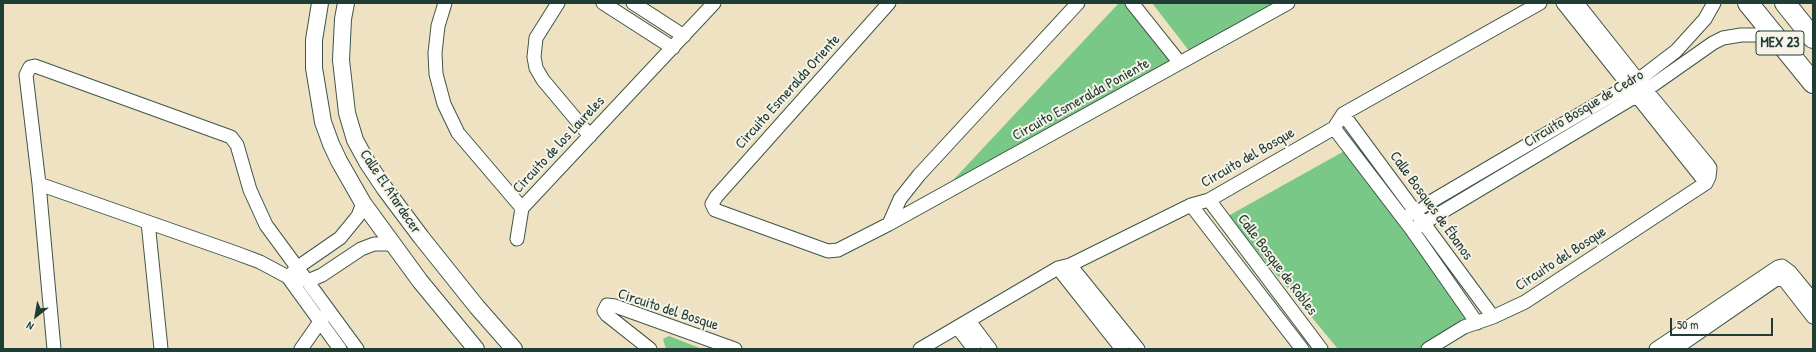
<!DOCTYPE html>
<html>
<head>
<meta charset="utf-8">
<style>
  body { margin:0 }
  #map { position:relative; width:1816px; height:352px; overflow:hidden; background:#eee2c3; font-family:"Patrick Hand",sans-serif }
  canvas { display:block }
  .frame { position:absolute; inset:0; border:4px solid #1f3d34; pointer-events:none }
  .north { position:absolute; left:16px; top:296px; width:40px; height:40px; -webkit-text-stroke:3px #f7f3e8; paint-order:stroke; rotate:211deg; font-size:11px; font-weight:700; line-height:16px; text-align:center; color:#1f3d34 }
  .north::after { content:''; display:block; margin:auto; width:14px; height:18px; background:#1f3d34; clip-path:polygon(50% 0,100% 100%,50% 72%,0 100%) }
  .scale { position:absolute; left:1670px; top:318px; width:103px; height:18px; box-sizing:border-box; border:2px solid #1f3d34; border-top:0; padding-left:5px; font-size:12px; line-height:14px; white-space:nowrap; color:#1f3d34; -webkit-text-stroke:3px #f7f3e8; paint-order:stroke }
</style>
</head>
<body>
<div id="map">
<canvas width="1816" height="352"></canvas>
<div class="frame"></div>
<div class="north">N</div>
<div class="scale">50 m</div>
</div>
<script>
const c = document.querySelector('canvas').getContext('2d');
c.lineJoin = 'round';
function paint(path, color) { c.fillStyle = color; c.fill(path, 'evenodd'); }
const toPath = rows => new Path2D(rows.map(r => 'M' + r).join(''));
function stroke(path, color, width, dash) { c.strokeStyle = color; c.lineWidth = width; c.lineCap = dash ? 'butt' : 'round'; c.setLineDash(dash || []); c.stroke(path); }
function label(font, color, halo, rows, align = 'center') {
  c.font = font + ' "Patrick Hand",sans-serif'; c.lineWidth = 4; c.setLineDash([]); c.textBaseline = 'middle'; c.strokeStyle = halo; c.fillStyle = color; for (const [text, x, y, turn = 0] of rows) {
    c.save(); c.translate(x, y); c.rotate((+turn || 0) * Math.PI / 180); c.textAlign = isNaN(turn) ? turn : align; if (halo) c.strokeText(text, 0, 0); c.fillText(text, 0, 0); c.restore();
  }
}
paint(toPath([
  [1119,3,1124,3,1176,69,926,209],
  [1152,3,1279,3,1190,52],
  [1348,149,1473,317,1425,349,1338,349,1228,216],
  [669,336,702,349,666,349,663,339]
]), '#7ac887');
const minor = toPath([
  [445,3,438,26,435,53,436,74,444,104,458,133,522,208],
  [558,3,536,38,534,57,536,68,543,80,590,136],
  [603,3,673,48],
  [633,3,684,36],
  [889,3,716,197,712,204,715,210,828,251,838,250,889,224,1288,3],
  [1132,3,1180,63],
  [1563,3,1706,183],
  [1343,114,1493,317],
  [1334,128,1412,230,1477,323],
  [39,184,236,253,260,262,288,277,308,281,322,275,361,249,374,244,393,244],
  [1209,200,1321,349],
  [1191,205,1302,349],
  [522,208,714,3],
  [1403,218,1638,80,1676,51,1705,19,1714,3],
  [148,222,161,349],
  [889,224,900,199,919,175,1078,3],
  [1412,230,1646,90,1713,43,1723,38,1741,35,1759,35,1777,39],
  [517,239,522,208],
  [1070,265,1138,349],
  [1058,268,1122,349],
  [292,273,298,267,340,238,358,216,363,203],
  [288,277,340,349],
  [1780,279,1785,281,1813,317],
  [969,321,990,349],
  [958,328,974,349],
  [54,349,39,184,26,75,30,67,35,66,231,137,237,145,250,190,266,225,357,349],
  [301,349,324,316],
  [650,349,607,315,604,311,607,305,615,306,735,349],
  [920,349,1058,268,1070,265,1191,205,1209,200,1334,128,1343,114,1540,3],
  [1428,349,1464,327,1493,317,1525,302,1706,183,1709,177,1710,168,1708,165,1646,90,1577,3],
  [1656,349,1778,267,1782,266,1790,272,1813,300],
  [1675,349,1775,280,1780,279]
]);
const tertiary = toPath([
  [320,3,314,40,314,68,323,122,331,144,339,161,363,203,420,281,476,349],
  [346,3,343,19,341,60,347,113,355,140,367,162,385,189,421,237,477,307,514,349]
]);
const primary = toPath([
  [1748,3,1813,83],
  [1785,3,1813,38]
]);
stroke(minor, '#3e5649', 15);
stroke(tertiary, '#3e5649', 18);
stroke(primary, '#3e5649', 22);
stroke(minor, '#fff', 13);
stroke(tertiary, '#fff', 16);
stroke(primary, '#fff', 20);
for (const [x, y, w] of [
  [1780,43,48]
]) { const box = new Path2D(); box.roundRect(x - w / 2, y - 12, w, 24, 3); c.fillStyle = '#f7f3e8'; c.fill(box); stroke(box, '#1f3d34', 1); }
label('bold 14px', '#1f3d34', null, [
  ["MEX 23",1780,43]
]);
label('15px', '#1f3d34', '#f7f3e8', [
  ["Circuito Esmeralda Oriente",788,92,-48],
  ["Circuito Esmeralda Poniente",1081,100,-29],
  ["Circuito Bosque de Cedro",1584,109,-31],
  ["Circuito de los Laureles",559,145,-47],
  ["Circuito del Bosque",1248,158,-30],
  ["Calle El Atardecer",390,192,56],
  ["Calle Bosques de Ébanos",1431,206,54],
  ["Circuito del Bosque",1561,259,-33],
  ["Calle Bosque de Robles",1277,265,53],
  ["Circuito del Bosque",668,310,18]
]);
</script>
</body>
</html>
